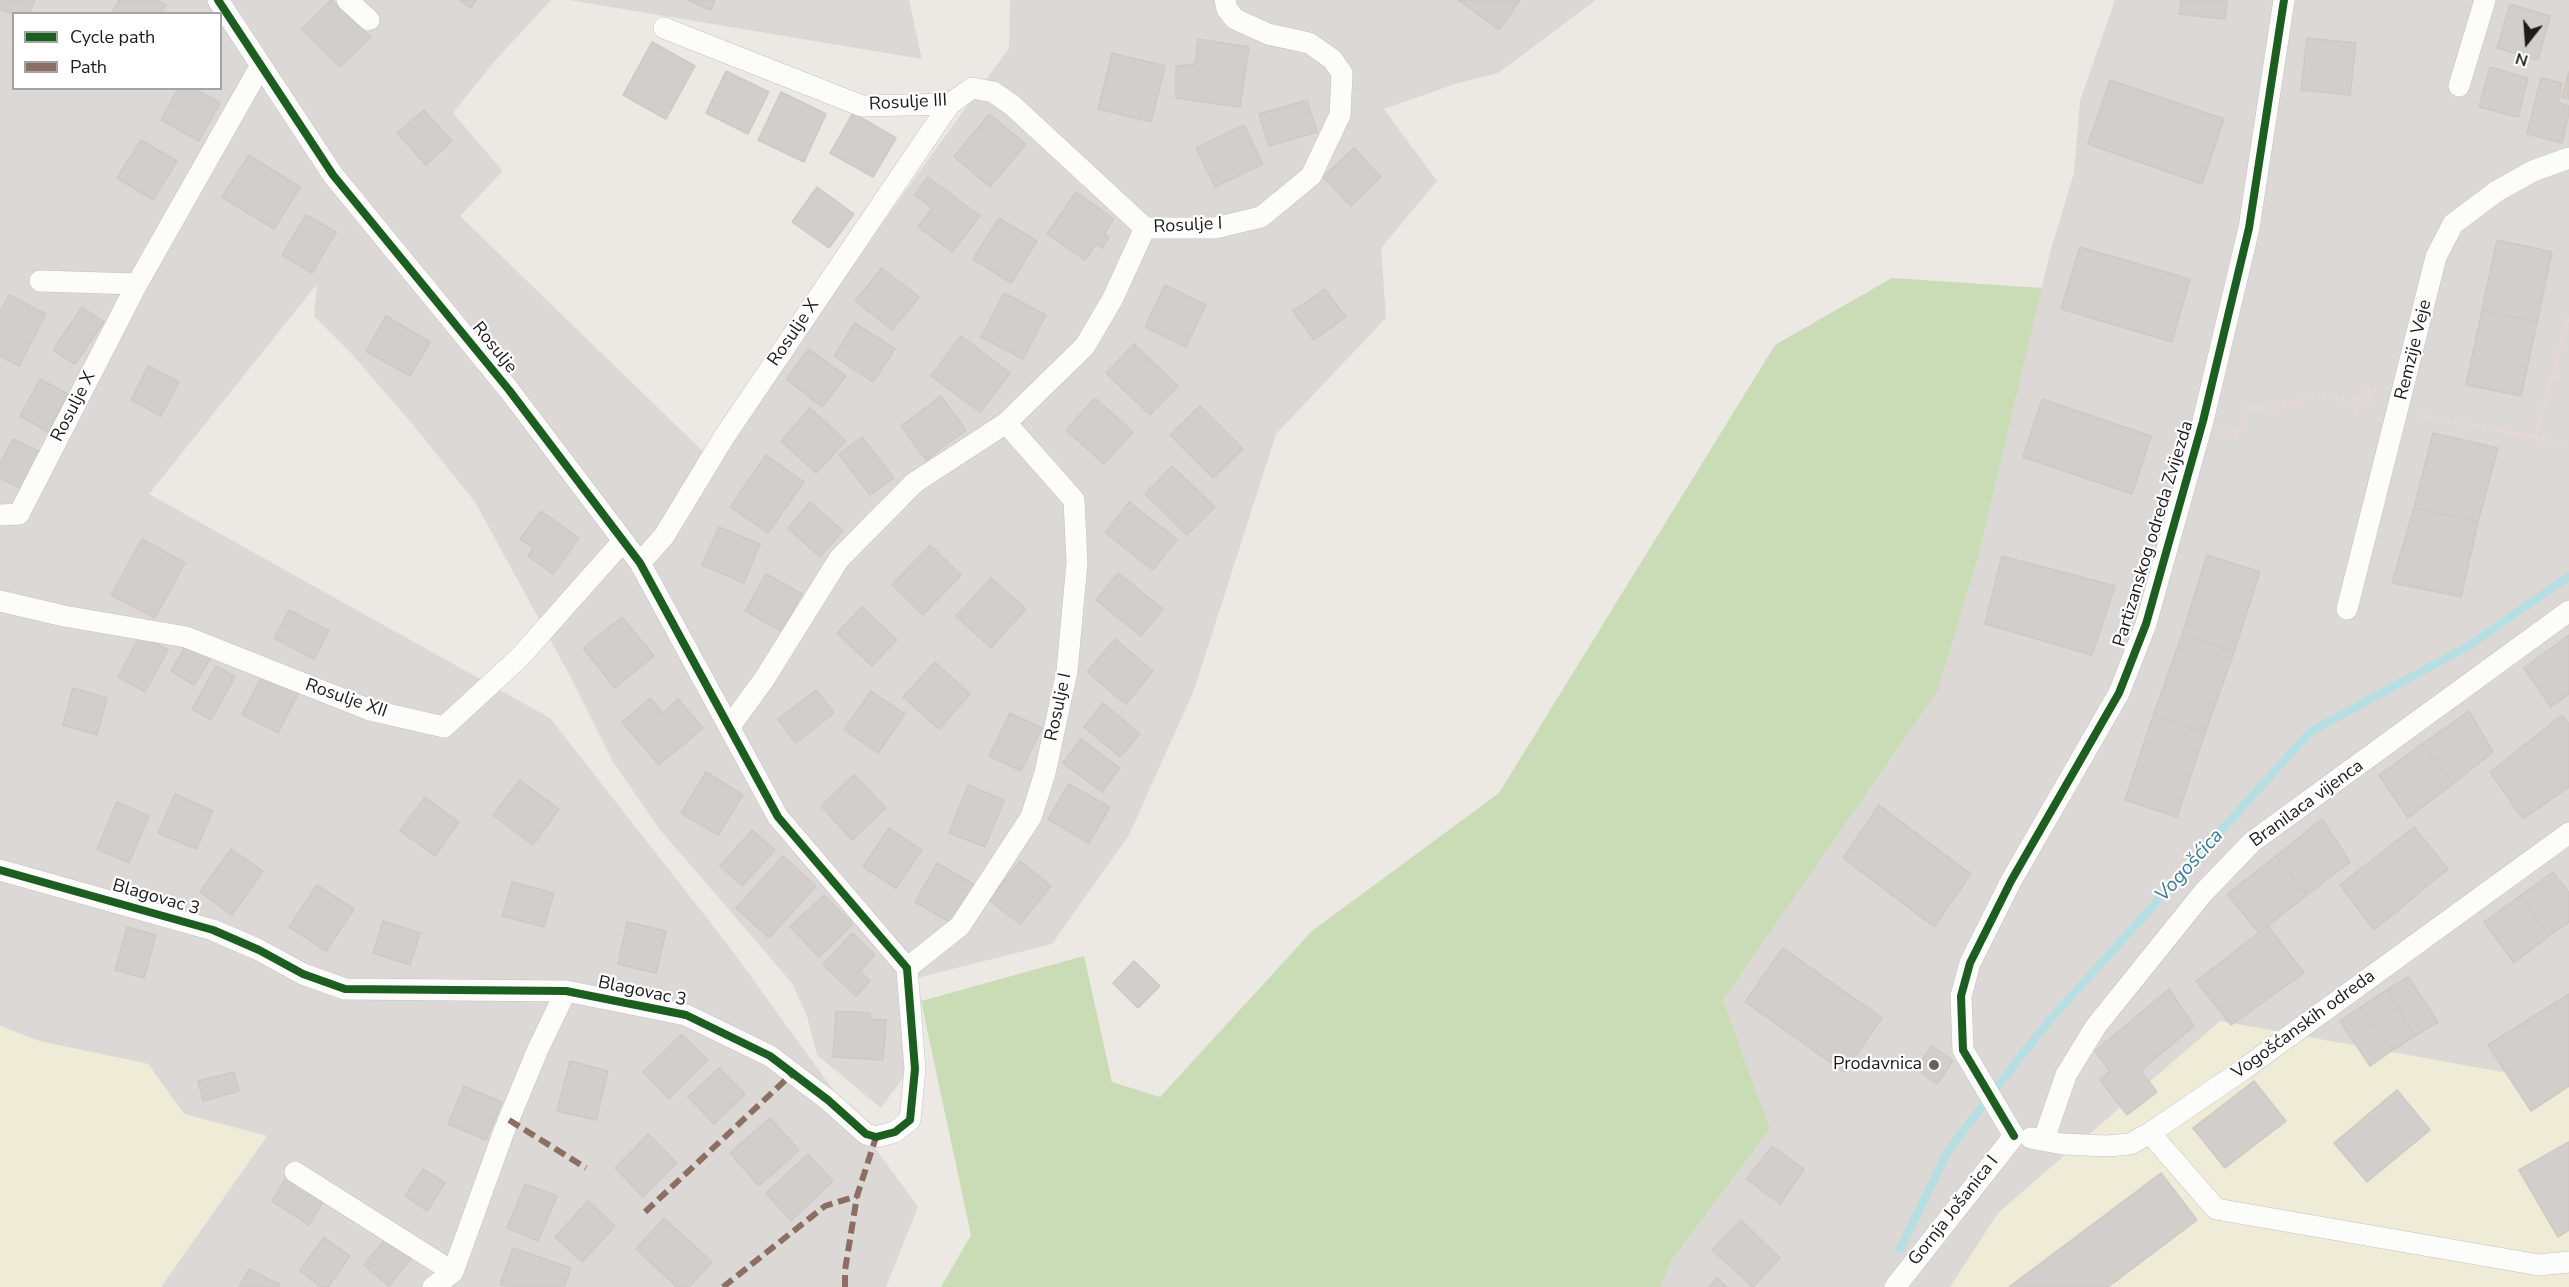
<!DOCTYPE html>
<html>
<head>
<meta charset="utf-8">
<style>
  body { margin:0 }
  #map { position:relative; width:2569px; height:1287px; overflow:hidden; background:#ece8e4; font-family:"Nunito Sans",sans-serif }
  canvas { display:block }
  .legend { position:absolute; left:12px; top:12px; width:210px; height:78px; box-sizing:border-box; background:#fff; border:2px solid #a4a4a4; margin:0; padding:8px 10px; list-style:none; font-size:18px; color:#1c1c1c }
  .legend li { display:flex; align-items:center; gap:12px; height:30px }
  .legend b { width:30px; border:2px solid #a4a4a4 }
  .north { position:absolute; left:2497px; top:12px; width:60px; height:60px; -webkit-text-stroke:4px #fff; paint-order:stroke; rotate:197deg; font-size:16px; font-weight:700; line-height:24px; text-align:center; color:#1c1c1c }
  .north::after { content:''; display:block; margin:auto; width:21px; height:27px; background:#1c1c1c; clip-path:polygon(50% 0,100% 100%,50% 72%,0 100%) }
</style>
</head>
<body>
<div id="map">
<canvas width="2569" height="1287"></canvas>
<ul class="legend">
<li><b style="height:8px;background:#1b5e20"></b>Cycle path</li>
<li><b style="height:8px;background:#8d6e63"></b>Path</li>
</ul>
<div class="north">N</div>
</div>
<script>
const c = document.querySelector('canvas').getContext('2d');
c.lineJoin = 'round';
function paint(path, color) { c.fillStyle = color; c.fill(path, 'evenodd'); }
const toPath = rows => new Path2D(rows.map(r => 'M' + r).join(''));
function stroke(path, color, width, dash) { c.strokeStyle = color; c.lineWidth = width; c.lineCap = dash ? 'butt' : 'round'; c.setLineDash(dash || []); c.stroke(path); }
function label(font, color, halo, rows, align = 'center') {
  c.font = font + ' "Nunito Sans",sans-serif'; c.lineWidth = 4.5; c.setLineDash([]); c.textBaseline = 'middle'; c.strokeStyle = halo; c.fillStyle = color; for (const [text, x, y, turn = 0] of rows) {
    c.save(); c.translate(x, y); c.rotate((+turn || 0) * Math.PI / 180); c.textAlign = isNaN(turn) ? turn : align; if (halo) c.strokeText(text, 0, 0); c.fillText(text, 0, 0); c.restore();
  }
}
paint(toPath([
  [0,0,551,0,493,63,453,113,503,171,460,216,715,463,859,255,1009,48,1010,0,1596,0,1498,73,1455,84,1384,109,1437,181,1381,248,1386,318,1276,434,1194,690,1129,835,1052,944,897,983,911,1067,881,1108,817,1055,807,1016,792,983,661,831,613,762,570,676,475,502,414,426,350,352,314,316,317,284,149,494,550,718,728,945,918,1207,886,1287,161,1287,267,1136,184,1114,148,1064,39,1041,0,1026],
  [14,14,220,14,220,88,14,88],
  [569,0,909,0,922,59],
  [2115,0,2569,0,2569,1259,2318,1287,1661,1287,1671,1261,1770,1129,1723,1000,1938,689,1979,554,2051,249,2074,173,2080,101]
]), '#dbd8d6');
paint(toPath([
  [2220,1021,2569,1084,2569,1287,1950,1287,1998,1213],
  [0,1026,39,1041,148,1064,184,1114,267,1136,161,1287,0,1287]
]), '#eeebd6');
paint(toPath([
  [1892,278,2042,288,1979,554,1938,690,1723,1000,1770,1129,1671,1261,1661,1287,941,1287,971,1235,921,1001,1084,956,1112,1082,1160,1097,1312,931,1499,793,1775,345]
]), '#c9dcb6');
stroke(toPath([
  [1900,1249,1948,1151,2021,1056,2049,1021,2310,732,2470,645,2569,576]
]), '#b5dfe2', 8);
const building = toPath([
  [0,0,35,0,29,14,14,15,0,9,0,0],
  [119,0,157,0,166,5,161,14,111,14,119,0],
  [331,0,371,37,340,67,302,29,331,0],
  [459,0,476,0,471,8,459,0],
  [687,0,715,0,711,10,687,0],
  [1458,0,1520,0,1499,30,1458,0],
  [2181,0,2227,0,2225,19,2179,14,2181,0],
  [2510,4,2550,16,2538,60,2497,48,2510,4],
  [2307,38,2356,43,2350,95,2301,90,2307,38],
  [1198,39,1249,47,1240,107,1176,98,1176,66,1195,64,1198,39],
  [652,42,695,66,666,119,623,95,652,42],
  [1112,53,1165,66,1151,122,1098,109,1112,53],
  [2490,67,2528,78,2518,117,2479,107,2490,67],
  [726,71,769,92,748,134,706,113,726,71],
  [2569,72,2569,99,2562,97,2569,72],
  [2541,78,2562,83,2558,103,2569,106,2569,113,2562,143,2527,134,2541,78],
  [2110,80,2224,119,2202,184,2088,144,2110,80],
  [178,88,193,88,220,103,199,141,161,120,178,88],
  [781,92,826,114,804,162,758,140,781,92],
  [1307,100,1317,132,1269,146,1259,114,1307,100],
  [424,110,452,141,426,165,397,133,424,110],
  [853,113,896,138,873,177,830,153,853,113],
  [989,114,1026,144,990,187,954,157,989,114],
  [1244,125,1263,164,1215,187,1196,148,1244,125],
  [141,140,177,161,153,200,117,178,141,140],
  [1354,148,1381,177,1351,206,1323,177,1354,148],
  [249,155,300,187,274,229,222,197,249,155],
  [928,177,980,216,952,252,918,227,932,208,915,195,928,177],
  [817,187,854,214,829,248,792,222,817,187],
  [1076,192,1114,219,1104,234,1109,237,1102,248,1096,244,1085,260,1047,234,1076,192],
  [306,215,336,232,312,273,282,255,306,215],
  [999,218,1037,241,1011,283,973,259,999,218],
  [2497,240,2552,252,2537,322,2482,310,2497,240],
  [2080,247,2190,279,2172,342,2061,309,2080,247],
  [882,268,919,297,892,330,855,301,882,268],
  [1165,285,1206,305,1186,347,1145,327,1165,285],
  [1325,289,1346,317,1314,340,1293,311,1325,289],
  [1004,293,1046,315,1023,359,981,337,1004,293],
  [9,295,46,314,19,366,0,356,0,313,9,295],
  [82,307,104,322,75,364,53,350,82,307],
  [2482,310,2537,322,2521,396,2466,385,2482,310],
  [386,316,430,342,410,376,366,351,386,316],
  [855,323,895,349,873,382,834,356,855,323],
  [961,336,1010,373,980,412,931,376,961,336],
  [1134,344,1178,386,1150,415,1106,373,1134,344],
  [809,349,846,376,822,407,786,379,809,349],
  [148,366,179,382,161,416,131,400,148,366],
  [40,379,68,394,48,432,20,416,40,379],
  [941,396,966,430,926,460,901,426,941,396],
  [1095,398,1133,432,1104,464,1066,430,1095,398],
  [2042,399,2151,436,2132,494,2023,457,2042,399],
  [1200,406,1243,449,1213,478,1170,435,1200,406],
  [810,408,846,441,816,473,781,441,810,408],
  [2433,433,2498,448,2478,522,2414,508,2433,433],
  [862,437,894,478,870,495,839,454,862,437],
  [13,439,40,452,21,489,0,478,0,464,13,439],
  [766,455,804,482,768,533,730,507,766,455],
  [1172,466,1215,507,1187,535,1145,494,1172,466],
  [810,502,843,531,820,557,788,528,810,502],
  [1129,502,1177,539,1153,570,1105,533,1129,502],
  [2414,508,2478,522,2461,597,2392,583,2414,508],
  [541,511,579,538,553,574,528,556,533,548,520,539,541,511],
  [719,527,760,544,744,583,702,565,719,527],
  [142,539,185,563,155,618,111,595,142,539],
  [930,545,961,575,923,615,892,585,930,545],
  [2207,555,2260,572,2234,652,2182,635,2207,555],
  [2002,556,2115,586,2092,655,1985,624,2002,556],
  [1118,573,1163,609,1141,636,1096,600,1118,573],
  [766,574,802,594,781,631,745,611,766,574],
  [991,578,1026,609,991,648,956,616,991,578],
  [862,607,897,640,872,666,837,633,862,607],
  [289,610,329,631,314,659,274,638,289,610],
  [622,617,654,656,615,688,583,648,622,617],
  [140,635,168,650,145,692,118,677,140,635],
  [2182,635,2234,652,2205,733,2153,716,2182,635],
  [2569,635,2569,694,2551,707,2524,668,2569,635],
  [1115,639,1153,671,1126,704,1087,672,1115,639],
  [188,642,212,656,194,685,171,671,188,642],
  [935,662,970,694,939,729,903,697,935,662],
  [216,666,235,677,211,720,192,709,216,666],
  [264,673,299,692,278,733,242,714,264,673],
  [73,688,107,698,97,735,63,725,73,688],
  [816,690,834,713,796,743,778,719,816,690],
  [871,691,905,714,878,753,844,730,871,691],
  [650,698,663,713,678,699,703,728,659,765,622,722,650,698],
  [1103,703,1140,734,1120,757,1084,727,1103,703],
  [2469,711,2493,752,2453,784,2422,744,2469,711],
  [1010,713,1042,728,1021,771,989,756,1010,713],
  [2562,715,2569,724,2569,787,2523,819,2490,772,2562,715],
  [2153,716,2205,733,2177,817,2125,800,2153,716],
  [1081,739,1120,768,1102,792,1063,763,1081,739],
  [2422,744,2453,784,2408,818,2379,775,2422,744],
  [706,772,743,795,718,835,681,813,706,772],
  [854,775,886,808,852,840,821,806,854,775],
  [520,780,559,809,533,845,493,815,520,780],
  [1069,784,1110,807,1089,843,1048,819,1069,784],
  [968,785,1004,800,985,847,949,833,968,785],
  [175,794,213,811,196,849,158,833,175,794],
  [425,797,459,822,435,856,400,831,425,797],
  [117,802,149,816,129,863,97,849,117,802],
  [1879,805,1971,874,1934,927,1843,858,1879,805],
  [2322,819,2350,862,2307,895,2276,856,2322,819],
  [2414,827,2448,869,2374,930,2340,885,2414,827],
  [889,828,922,850,896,888,863,867,889,828],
  [752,830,775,850,742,886,720,866,752,830],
  [231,849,263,871,232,915,200,892,231,849],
  [783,856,816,886,769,938,736,908,783,856],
  [2276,856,2307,895,2259,933,2227,894,2276,856],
  [1020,861,1051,886,1020,924,989,900,1020,861],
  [937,863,975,885,953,924,915,902,937,863],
  [2553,872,2569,893,2569,922,2549,936,2521,895,2553,872],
  [512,882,554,893,544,927,502,916,512,882],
  [317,885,354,909,326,951,289,927,317,885],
  [824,895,853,924,819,957,790,927,824,895],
  [2521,895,2549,936,2514,963,2484,922,2521,895],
  [383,921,420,933,410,965,373,953,383,921],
  [627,922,666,931,656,973,618,964,627,922],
  [2268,926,2304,973,2231,1025,2196,981,2268,926],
  [127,927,156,935,144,978,115,970,127,927],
  [852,933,875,955,860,971,870,981,856,996,823,965,852,933],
  [1783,948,1882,1018,1844,1072,1745,1002,1783,948],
  [1134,961,1160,986,1138,1008,1113,983,1134,961],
  [2408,977,2438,1022,2415,1036,2387,990,2408,977],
  [2169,989,2194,1026,2156,1058,2126,1025,2169,989],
  [2387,990,2415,1036,2393,1050,2361,1007,2387,990],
  [2569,994,2569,1086,2531,1111,2488,1045,2569,994],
  [2361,1007,2393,1050,2370,1066,2340,1021,2361,1007],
  [836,1011,870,1013,870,1019,886,1020,883,1060,833,1057,836,1011],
  [2126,1025,2156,1058,2141,1071,2157,1092,2127,1115,2100,1080,2110,1071,2095,1051,2126,1025],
  [682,1034,708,1060,669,1099,643,1072,682,1034],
  [1932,1046,1953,1061,1937,1084,1916,1068,1932,1046],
  [570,1061,608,1071,596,1120,557,1111,570,1061],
  [719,1068,745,1094,714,1124,688,1097,719,1068],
  [234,1072,239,1091,203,1101,198,1081,234,1072],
  [2254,1081,2286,1121,2225,1168,2193,1128,2254,1081],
  [464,1086,502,1102,486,1140,448,1124,464,1086],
  [2397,1090,2430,1130,2367,1182,2334,1143,2397,1090],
  [770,1118,799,1150,759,1186,730,1153,770,1118],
  [648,1134,677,1163,643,1197,615,1168,648,1134],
  [2569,1142,2569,1230,2558,1237,2519,1170,2569,1142],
  [1772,1146,1804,1169,1780,1204,1747,1179,1772,1146],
  [808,1154,833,1181,791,1221,766,1193,808,1154],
  [423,1169,445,1183,427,1211,405,1196,423,1169],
  [2161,1173,2197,1220,2108,1287,2009,1287,2161,1173],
  [286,1178,323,1202,309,1225,272,1201,286,1178],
  [525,1184,557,1196,538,1241,507,1228,525,1184],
  [588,1201,615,1226,582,1262,555,1237,588,1201],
  [664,1218,712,1262,689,1287,677,1287,636,1249,664,1218],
  [1741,1220,1780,1258,1753,1287,1712,1250,1741,1220],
  [324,1237,350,1256,328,1287,321,1287,300,1271,324,1237],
  [386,1238,411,1259,389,1286,364,1265,386,1238],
  [513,1248,571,1268,564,1287,509,1287,500,1284,513,1248],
  [249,1269,280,1285,279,1287,239,1287,249,1269],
  [1717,1278,1727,1287,1709,1287,1717,1278]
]);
paint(building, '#d2cecb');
stroke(building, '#cfc9c5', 1.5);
const street = toPath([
  [347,0,369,20],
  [664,28,862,106,950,104],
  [2459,86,2485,0],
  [40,281,137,284],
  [0,515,19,514,137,284,260,67],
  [640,563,664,536,724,437,934,127,950,104,972,88,993,92,1012,105,1145,228],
  [0,601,64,616,186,637,370,710,444,727,520,657,623,541],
  [2347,609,2436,257,2453,224,2497,191,2533,171,2569,158],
  [730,726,765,678,839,559,914,483,1006,423,1085,346,1113,298,1145,228,1215,228,1261,217,1311,176,1340,115,1342,73,1332,59,1309,43,1268,34,1235,19,1227,9,1225,0],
  [0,870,213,930,259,950,303,974,345,989,566,991,686,1015,770,1056,828,1100,866,1134,876,1137,895,1132,910,1120,915,1069,907,968,778,817,640,563,509,390,333,175,218,0],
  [907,968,960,926,1031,817,1045,773,1067,671,1077,563,1074,500,1006,423],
  [2150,1133,2216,1209,2539,1265,2569,1262],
  [2014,1136,1963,1050,1961,996,1970,963,2011,881,2119,693,2146,624,2203,421,2249,228,2284,0],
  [2031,1138,2063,1144,2107,1146,2130,1144,2150,1133,2244,1069,2569,833],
  [2044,1139,2066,1075,2096,1026,2203,893,2252,842,2569,611],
  [295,1172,453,1272],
  [433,1287,453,1272,504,1131,538,1049,566,991],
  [1895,1287,2014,1136]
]);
stroke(street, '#c4c2c0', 22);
stroke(toPath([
  [2418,415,2535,437,2569,447],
  [2222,432,2236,434,2249,407,2273,409,2320,395,2335,397,2356,410,2363,387,2371,390,2367,404,2375,407],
  [2535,437,2569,316]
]), '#ebd7d7', 4, [3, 3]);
stroke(street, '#fcfcfb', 21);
stroke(toPath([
  [509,1120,586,1168],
  [645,1212,793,1073],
  [723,1287,825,1206,857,1196],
  [845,1287,845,1270,857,1196,876,1137]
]), '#8d6e63', 6, [12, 6]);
stroke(toPath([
  [0,870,213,930,259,950,303,974,345,989,566,991,686,1015,770,1056,828,1100,866,1134,876,1137,895,1132,910,1120,915,1069,907,968,778,817,640,563,509,390,333,175,218,0],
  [2014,1136,1963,1050,1961,996,1970,963,2011,881,2119,693,2146,624,2203,421,2249,228,2284,0]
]), '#1b5e20', 8);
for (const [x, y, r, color] of [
  [1934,1065,6,"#656362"]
]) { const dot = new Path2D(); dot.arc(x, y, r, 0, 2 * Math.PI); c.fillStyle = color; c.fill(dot); stroke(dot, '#fff', 2); }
label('18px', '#1c1c1c', '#fff', [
  ["Rosulje III",908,103,-3],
  ["Rosulje I",1188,226,-3],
  ["Rosulje X",794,333,-56],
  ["Rosulje",494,348,51],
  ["Remzije Veje",2414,350,-76],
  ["Rosulje X",74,407,-63],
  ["Partizanskog odreda Zvijezda",2154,534,-73],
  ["Rosulje XII",346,699,19],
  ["Rosulje I",1059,707,-78],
  ["Branilaca vijenca",2307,804,-36],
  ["Blagovac 3",156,898,16],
  ["Blagovac 3",642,992,12],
  ["Vogošćanskih odreda",2304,1025,-36],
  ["Gornja Jošanica I",1954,1211,-52]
]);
label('18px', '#1c1c1c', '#fff', [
  ["Prodavnica",1922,1065]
], 'right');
label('italic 20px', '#39789c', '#fff', [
  ["Vogošćica",2190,866,-48]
]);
</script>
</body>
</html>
